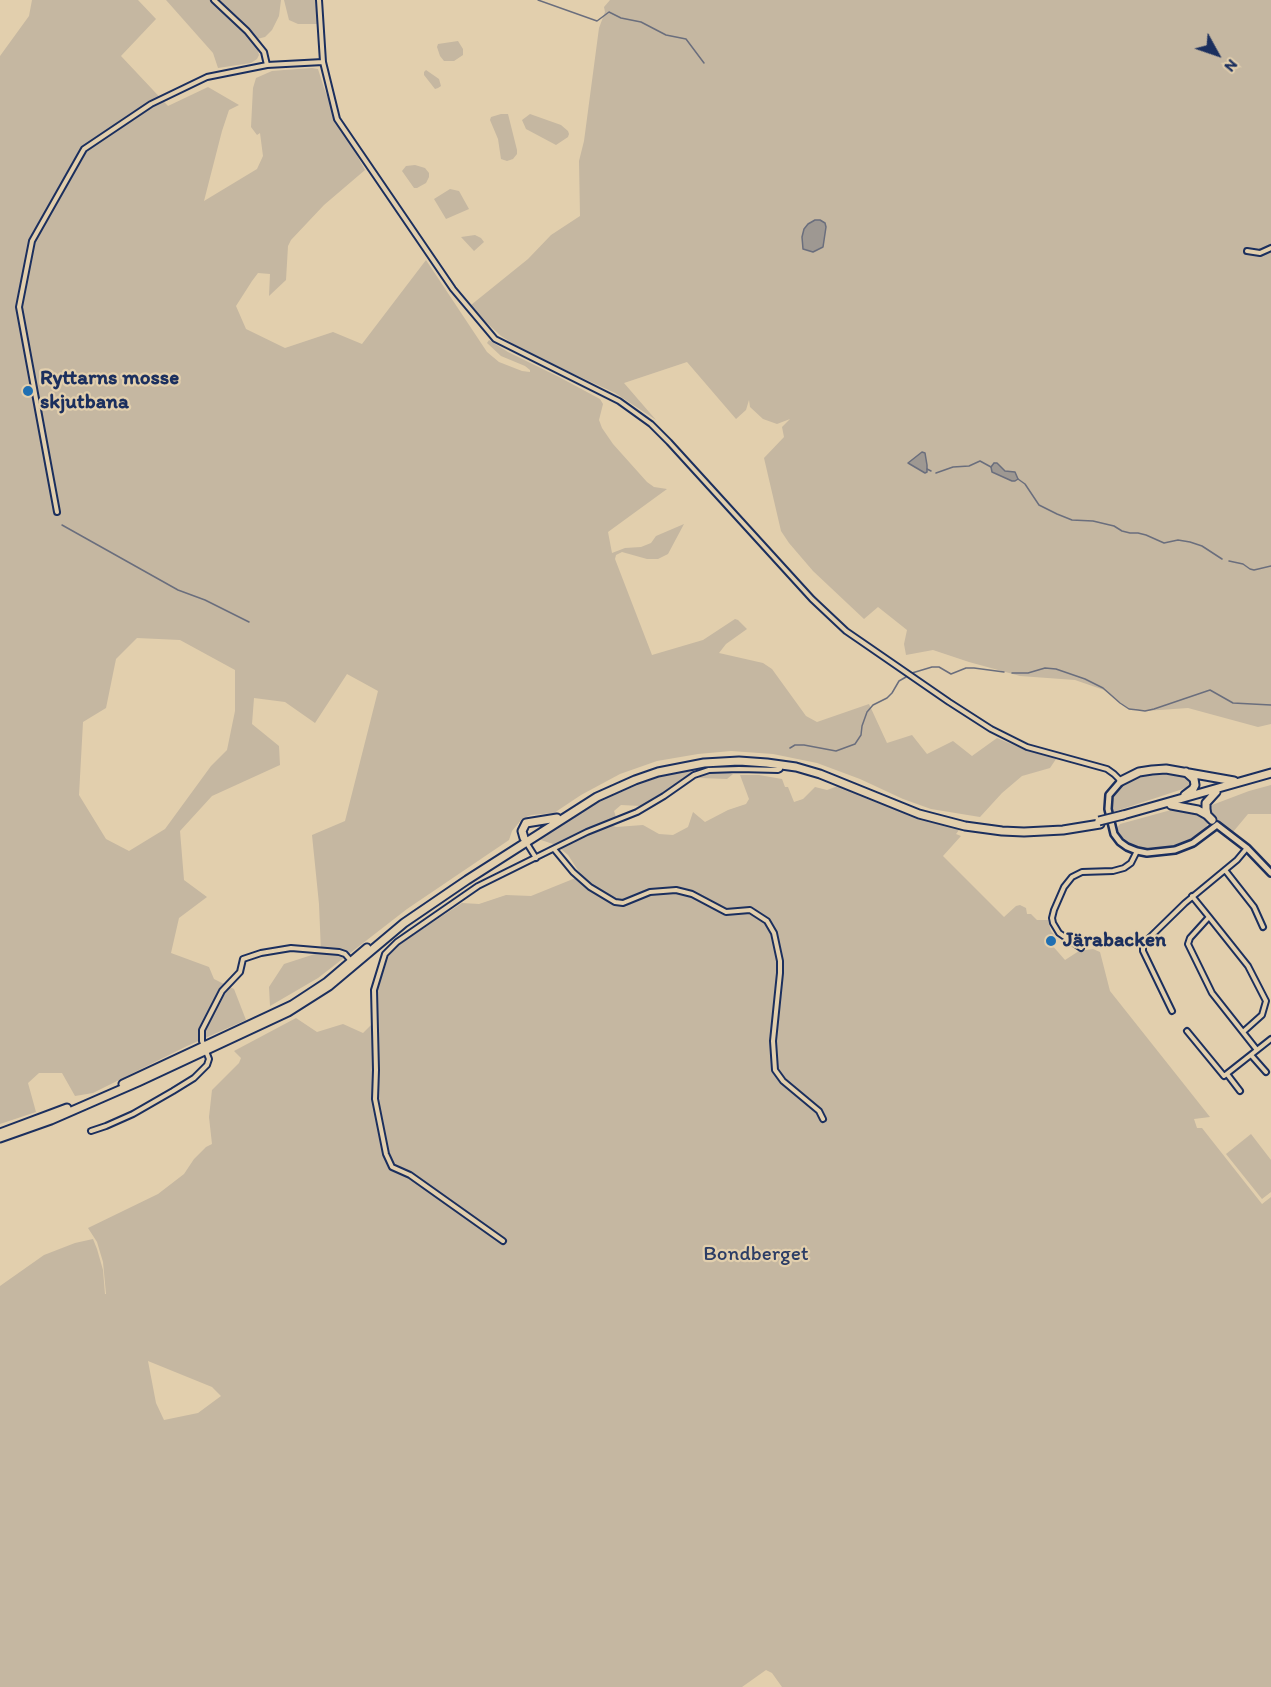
<!DOCTYPE html>
<html>
<head>
<meta charset="utf-8">
<style>
  body { margin:0 }
  #map { position:relative; width:1271px; height:1687px; overflow:hidden; background:#e2cfad; font-family:Itim,sans-serif }
  canvas { display:block }
  .north { position:absolute; left:1187px; top:24px; width:60px; height:60px; -webkit-text-stroke:4px #e2cfad; paint-order:stroke; rotate:130deg; font-size:16px; font-weight:700; line-height:24px; text-align:center; color:#1b2f5e }
  .north::after { content:''; display:block; margin:auto; width:21px; height:27px; background:#1b2f5e; clip-path:polygon(50% 0,100% 100%,50% 72%,0 100%) }
</style>
</head>
<body>
<div id="map">
<canvas width="1271" height="1687"></canvas>
<div class="north">N</div>
</div>
<script>
const c = document.querySelector('canvas').getContext('2d');
c.lineJoin = 'round';
function paint(path, color) { c.fillStyle = color; c.fill(path, 'evenodd'); }
const toPath = rows => new Path2D(rows.map(r => 'M' + r).join(''));
function stroke(path, color, width, dash) { c.strokeStyle = color; c.lineWidth = width; c.lineCap = dash ? 'butt' : 'round'; c.setLineDash(dash || []); c.stroke(path); }
function label(font, color, halo, rows, align = 'center') {
  c.font = font + ' Itim,sans-serif'; c.lineWidth = 4.5; c.setLineDash([]); c.textBaseline = 'middle'; c.strokeStyle = halo; c.fillStyle = color; for (const [text, x, y, turn = 0] of rows) {
    c.save(); c.translate(x, y); c.rotate((+turn || 0) * Math.PI / 180); c.textAlign = isNaN(turn) ? turn : align; if (halo) c.strokeText(text, 0, 0); c.fillText(text, 0, 0); c.restore();
  }
}
paint(toPath([
  [32,0,138,0,156,19,121,56,168,106,208,87,239,105,229,110,222,131,204,201,257,169,263,156,260,133,257,135,251,127,253,88,256,78,272,71,284,70,312,68,318,69,324,88,336,117,365,170,324,205,291,240,288,246,286,280,269,296,270,274,258,273,252,281,236,306,246,329,285,348,333,332,362,344,426,260,487,352,499,362,522,371,530,372,530,370,525,366,501,356,487,343,489,340,508,352,559,377,600,399,603,404,599,420,602,428,613,444,647,482,654,487,667,489,608,532,612,553,625,548,641,547,651,543,656,536,684,524,668,554,658,559,647,559,622,552,616,555,615,559,652,655,703,640,735,619,738,620,747,629,726,644,719,653,763,663,772,669,806,716,817,722,869,704,887,743,912,735,927,754,953,741,972,756,997,738,1023,749,1056,759,1050,768,1022,776,1002,793,980,817,931,809,903,799,860,779,817,763,773,754,731,751,698,754,657,761,620,774,581,795,554,813,531,815,522,819,512,831,509,840,407,909,318,978,270,1006,269,987,284,964,321,952,319,904,312,835,345,821,378,691,347,674,315,723,285,702,254,698,252,724,279,746,280,765,212,796,180,831,184,880,207,897,179,918,171,953,209,967,214,979,234,989,246,1020,187,1046,93,1093,75,1096,62,1073,39,1073,28,1083,36,1112,0,1124,0,56,29,16],
  [137,638,180,640,235,670,235,711,227,750,211,766,165,829,129,851,106,839,79,795,83,722,106,708,116,659],
  [166,0,211,0,244,29,257,47,259,55,257,59,251,63,218,68,213,53],
  [217,0,281,0,279,16,272,30,265,37,257,39,250,30],
  [284,0,318,0,319,24,298,24,289,20],
  [610,0,1271,0,1271,724,1258,727,1188,708,1145,711,1129,709,1104,690,1075,680,1020,676,969,662,933,650,906,655,904,644,907,630,878,607,864,619,813,571,789,543,781,531,764,458,784,437,782,427,790,419,777,424,763,419,750,407,749,400,746,410,736,419,687,362,624,383,656,420,615,393,526,352,501,336,479,316,471,305,528,259,551,235,580,216,579,161,584,141,599,28,605,12,604,7],
  [458,41,463,49,463,55,454,61,444,61,440,56,437,47,438,44],
  [426,70,439,79,441,86,438,88,435,89,424,75,424,72],
  [501,114,508,114,517,150,517,154,513,159,507,161,501,159,498,139,490,120,491,117],
  [530,114,561,125,568,131,569,134,568,137,556,145,526,129,522,120],
  [415,165,425,168,429,173,429,177,426,183,417,188,414,188,402,171,406,166],
  [450,189,459,191,469,209,446,219,434,199],
  [475,235,481,238,484,242,474,251,461,237],
  [696,767,716,767,733,774,727,779,700,778,694,773,641,806,621,805,614,811,616,817,610,825,616,827,643,825,659,834,673,835,688,827,693,812,705,822,728,810,746,804,749,799,740,775,759,775,782,779,785,787,788,787,794,802,803,799,815,787,827,790,838,786,959,830,956,834,961,836,943,856,1004,917,1016,906,1020,905,1026,908,1027,914,1031,914,1037,920,1048,920,1051,931,1057,938,1050,940,1051,944,1065,960,1079,951,1093,949,1100,952,1110,991,1210,1117,1194,1119,1197,1128,1202,1128,1262,1204,1271,1197,1271,1687,782,1687,772,1673,766,1670,742,1687,0,1687,0,1286,44,1255,75,1243,93,1239,97,1249,103,1270,105,1294,106,1294,103,1262,97,1242,88,1228,158,1194,184,1174,194,1159,206,1147,212,1144,209,1117,212,1090,239,1063,241,1058,234,1051,296,1018,317,1032,343,1024,363,1033,372,1024,377,990,390,953,401,943,462,903,479,904,506,895,531,896,578,877,579,879,583,878,568,855,556,845,541,840,542,836,605,798,661,776],
  [148,1361,212,1387,221,1396,198,1413,164,1420,156,1403],
  [1163,772,1182,775,1189,780,1189,787,1113,812,1111,801,1113,794,1118,788,1126,782,1139,776],
  [1271,785,1271,814,1248,814,1233,832,1220,823,1210,814,1209,809,1212,805,1249,791],
  [1171,810,1186,810,1201,816,1208,823,1205,829,1200,833,1183,843,1167,848,1146,850,1132,845,1123,840,1117,828,1120,824],
  [1251,1134,1271,1160,1271,1192,1262,1199,1226,1154]
]), '#c5b7a1');
const water = toPath([
  [815,220,820,220,825,223,826,227,823,247,813,252,803,249,802,237,804,229,808,224,815,220],
  [922,452,925,453,927,465,927,472,925,473,908,463,922,452],
  [994,463,997,463,1005,471,1015,472,1018,479,1015,481,1012,481,992,472,991,467,994,463]
]);
paint(water, '#9e9892');
stroke(water, '#6a6e7d', 1.5);
stroke(toPath([
  [538,0,597,21,609,12,621,18,641,22,666,35,686,39,704,63],
  [927,469,931,471],
  [936,473,953,467,969,466,980,461,991,467],
  [1018,479,1025,484,1039,505,1057,514,1072,520,1093,521,1114,526,1122,531,1130,533,1138,533,1146,535,1164,543,1178,540,1190,542,1202,546,1222,559],
  [62,525,178,590,205,600,249,622],
  [1229,561,1243,564,1250,569,1254,570,1271,566],
  [912,673,932,667,939,667,951,674,966,668,974,668,1004,672],
  [1012,673,1028,673,1045,668,1056,669,1085,679,1103,688,1120,703,1129,709,1138,710,1145,711,1154,709,1210,690,1233,703,1271,705],
  [790,748,795,745,804,745,836,751,855,744,861,735,862,726,867,712,873,705,887,698,892,693,899,681,906,677]
]), '#6a6e7d', 1.5);
const minor = toPath([
  [214,0,247,31,264,52,267,65],
  [319,0,323,62,337,119,453,289,495,339,619,401,651,424,669,442,812,599,846,631,862,642,949,702,991,729,1027,747,1107,769,1114,774,1121,781],
  [1247,251,1260,253,1271,248],
  [57,512,19,307,32,241,84,149,151,104,207,77,267,65,323,62],
  [526,842,536,858],
  [554,849,573,872,590,887,615,902,623,903,650,892,676,890,692,894,726,912,750,910,767,921,774,933,780,961,780,973,773,1041,775,1070,783,1081,819,1111,823,1119],
  [1225,870,1254,907,1263,927],
  [1192,896,1209,917],
  [1081,948,1059,933,1053,923,1052,918,1054,910,1064,887,1072,877,1082,872,1113,871,1124,868,1131,863,1137,851],
  [1172,1011,1143,951,1143,944,1185,903,1237,860,1247,848],
  [1187,1031,1224,1076,1271,1039],
  [1243,1032,1262,1015,1266,1001,1248,966,1209,917,1190,938,1188,944,1212,993,1257,1050],
  [1251,1055,1266,1072],
  [1227,1074,1240,1091],
  [91,1131,106,1126,133,1114,173,1091,194,1078,207,1065,209,1059,202,1041,202,1030,222,991,240,972,243,959,261,953,291,948,339,952,345,954,351,961],
  [503,1241,410,1175,392,1167,386,1154,375,1099,376,1070,374,990,385,954,397,942,478,886,587,832,637,812,664,796,694,775,709,770,739,769,778,770,780,769,780,766]
]);
const tertiary = toPath([
  [1121,781,1109,795,1108,809,1114,834,1120,842,1127,847,1137,851,1147,853,1175,850,1193,843,1217,825],
  [1217,825,1247,848,1271,873]
]);
const trunk = toPath([
  [1121,781,1139,772,1152,770,1166,769,1234,781],
  [1185,795,1193,789,1195,785,1194,779,1186,772],
  [1171,805,1198,810,1207,815,1212,820],
  [1123,815,1271,773],
  [1207,815,1206,809,1206,803,1216,792],
  [524,838,522,831,526,823,557,818],
  [123,1084,292,1005,327,982,367,948],
  [0,1133,67,1108],
  [0,1138,51,1120,138,1082,288,1012,329,986,404,923,467,880,597,797,635,780,658,772,704,763,739,761,767,763,796,767,820,774,919,814,965,826,1002,831,1024,832,1063,830,1100,824]
]);
stroke(minor, '#1b2f5e', 8);
stroke(tertiary, '#1b2f5e', 10);
stroke(trunk, '#1b2f5e', 11);
stroke(minor, '#e2cfad', 4);
stroke(tertiary, '#e2cfad', 5);
stroke(trunk, '#e2cfad', 7);
const trunkBridge = toPath([
  [1099,821,1123,815]
]);
stroke(trunkBridge, '#1b2f5e', 11, []);
stroke(trunkBridge, '#e2cfad', 7);
for (const [x, y, r, color] of [
  [28,391,6,"#1f6fb2"],
  [1051,941,6,"#1f6fb2"]
]) { const dot = new Path2D(); dot.arc(x, y, r, 0, 2 * Math.PI); c.fillStyle = color; c.fill(dot); stroke(dot, '#e2cfad', 2); }
label('bold 21px', '#1b2f5e', '#e2cfad', [
  ["Ryttarns mosse",40,379],
  ["skjutbana",40,403],
  ["Järabacken",1063,941]
], 'left');
label('21px', '#2c3d65', '#e2cfad', [
  ["Bondberget",756,1255]
]);
</script>
</body>
</html>
